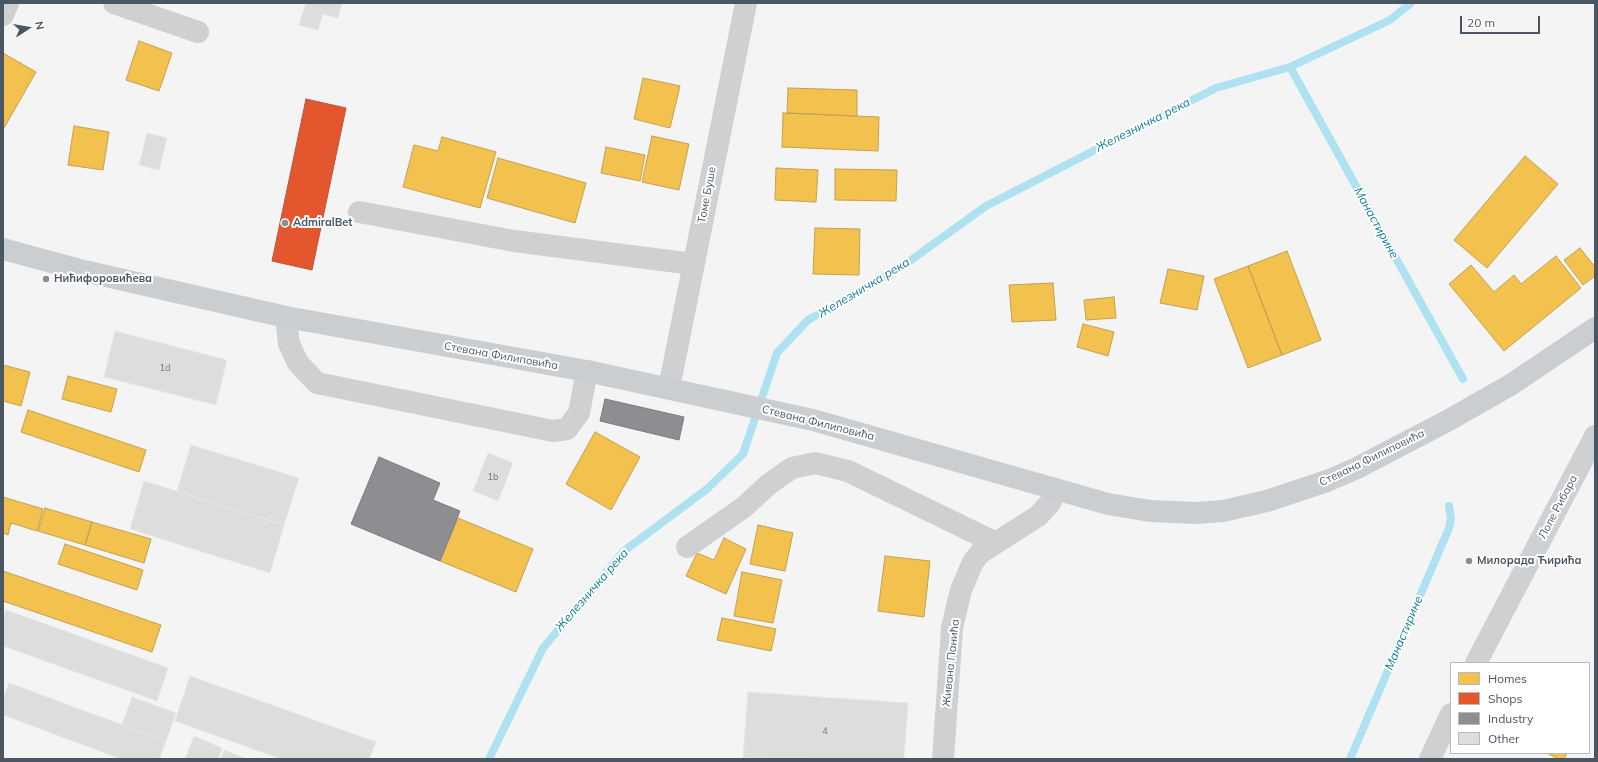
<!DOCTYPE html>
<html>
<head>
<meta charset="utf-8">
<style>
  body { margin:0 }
  #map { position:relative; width:1598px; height:762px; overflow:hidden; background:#f4f4f4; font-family:Mulish,sans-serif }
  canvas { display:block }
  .frame { position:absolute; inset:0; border:4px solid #4a5661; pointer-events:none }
  .legend { position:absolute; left:1450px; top:662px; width:140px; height:92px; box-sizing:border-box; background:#fff; border:1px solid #b7bbc0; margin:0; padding:5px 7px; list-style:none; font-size:12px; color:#4a5661 }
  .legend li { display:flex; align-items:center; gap:8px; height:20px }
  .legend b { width:20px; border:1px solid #b7bbc0 }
  .north { position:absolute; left:8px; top:8px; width:40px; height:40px; -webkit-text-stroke:3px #fff; paint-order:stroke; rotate:78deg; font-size:11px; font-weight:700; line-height:16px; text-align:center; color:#4a5661 }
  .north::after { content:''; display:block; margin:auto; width:14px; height:18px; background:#4a5661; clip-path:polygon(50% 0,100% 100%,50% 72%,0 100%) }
  .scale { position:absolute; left:1460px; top:16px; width:80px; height:18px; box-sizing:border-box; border:2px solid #4a5661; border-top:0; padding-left:5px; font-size:12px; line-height:14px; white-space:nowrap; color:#4a5661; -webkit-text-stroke:3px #fff; paint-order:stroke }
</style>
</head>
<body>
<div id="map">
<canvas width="1598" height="762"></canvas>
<div class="frame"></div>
<ul class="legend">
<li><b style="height:11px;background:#f2c14e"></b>Homes</li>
<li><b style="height:11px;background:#e4572e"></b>Shops</li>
<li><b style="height:11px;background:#8d8d92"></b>Industry</li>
<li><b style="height:11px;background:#ddddde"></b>Other</li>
</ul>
<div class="north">N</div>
<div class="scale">20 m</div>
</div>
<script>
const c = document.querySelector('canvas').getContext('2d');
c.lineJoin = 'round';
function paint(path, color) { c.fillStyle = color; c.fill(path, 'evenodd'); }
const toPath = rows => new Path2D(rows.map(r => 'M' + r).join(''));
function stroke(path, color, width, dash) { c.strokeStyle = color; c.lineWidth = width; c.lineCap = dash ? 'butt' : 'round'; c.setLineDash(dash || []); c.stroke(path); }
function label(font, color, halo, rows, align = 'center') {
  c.font = font + ' Mulish,sans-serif'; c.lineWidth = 4; c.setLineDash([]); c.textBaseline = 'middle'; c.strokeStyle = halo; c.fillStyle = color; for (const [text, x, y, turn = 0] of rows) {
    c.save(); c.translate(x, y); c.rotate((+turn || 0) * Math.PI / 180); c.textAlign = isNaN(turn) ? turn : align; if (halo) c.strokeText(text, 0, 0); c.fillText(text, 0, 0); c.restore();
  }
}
const homes = toPath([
  [139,41,172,53,159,91,126,80,139,41],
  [3,53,36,72,4,128,3,127,3,53],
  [643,78,680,86,670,128,634,119,643,78],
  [788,88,857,90,857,116,787,113,788,88],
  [783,113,879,117,878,151,782,147,783,113],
  [74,126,109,132,103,170,68,165,74,126],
  [652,136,689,144,679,190,642,182,652,136],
  [442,137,496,152,480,208,403,187,414,145,438,151,442,137],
  [606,147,645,155,640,181,601,173,606,147],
  [1525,156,1558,184,1487,268,1454,240,1525,156],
  [498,158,586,183,575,223,487,198,498,158],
  [776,168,818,170,816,202,775,200,776,168],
  [835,169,897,170,896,201,835,200,835,169],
  [815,228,860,229,859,275,813,274,815,228],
  [1580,248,1595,267,1595,276,1583,285,1564,260,1580,248],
  [1287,251,1321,340,1282,355,1248,266,1287,251],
  [1556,256,1581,288,1504,351,1449,284,1471,265,1494,292,1514,275,1521,284,1556,256],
  [1248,266,1282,355,1248,368,1214,279,1248,266],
  [1168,269,1204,276,1197,310,1160,303,1168,269],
  [1053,283,1056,320,1012,322,1009,285,1053,283],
  [1114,297,1116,318,1086,320,1084,300,1114,297],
  [1083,324,1114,332,1108,356,1077,347,1083,324],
  [3,365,30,372,21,406,3,401,3,365],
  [68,376,117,389,111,412,62,399,68,376],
  [28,410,146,450,139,472,21,432,28,410],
  [595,432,640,457,611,510,566,484,595,432],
  [3,497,43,509,37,531,11,523,8,535,3,533,3,497],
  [45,508,92,522,85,545,38,531,45,508],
  [458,518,533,549,516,592,440,561,458,518],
  [92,522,151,539,144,563,85,545,92,522],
  [758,525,793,533,785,571,750,564,758,525],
  [724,538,746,549,726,594,686,576,697,553,714,560,724,538],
  [65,544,143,570,137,590,58,564,65,544],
  [885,556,930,561,924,617,878,611,885,556],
  [3,571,161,625,152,652,3,601,3,571],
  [742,572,782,580,773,623,734,616,742,572],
  [722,618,776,629,771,651,717,640,722,618],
  [1547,753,1567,753,1564,759,1558,759,1547,753]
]);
paint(homes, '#f2c14e');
stroke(homes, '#c0a154', 1);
const shops = toPath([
  [306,99,346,108,312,270,272,261,306,99]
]);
paint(shops, '#e4572e');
stroke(shops, '#b6573d', 1);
const industry = toPath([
  [605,399,684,417,679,440,600,421,605,399],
  [379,457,440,483,433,500,460,511,440,561,351,524,379,457]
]);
paint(industry, '#8d8d92');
stroke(industry, '#797c83', 1);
stroke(toPath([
  [1290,67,1463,379],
  [489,759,543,648,624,551,707,489,743,454,777,353,808,320,900,268,986,206,1216,88,1290,67,1390,20,1411,3],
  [1350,759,1449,528,1451,519,1449,506]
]), '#aee2f0', 8);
const building = toPath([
  [306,3,342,3,338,18,323,14,318,30,299,25,306,3],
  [147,133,167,138,159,170,139,165,147,133],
  [115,331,227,360,216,405,104,377,115,331],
  [191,445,299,478,284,525,177,491,191,445],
  [488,453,513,463,498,501,473,491,488,453],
  [144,481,284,525,270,573,130,529,144,481],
  [6,610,168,668,157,701,3,646,3,618,6,610],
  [190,676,376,742,369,759,281,759,175,721,190,676],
  [9,683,166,741,159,759,121,759,3,715,3,699,9,683],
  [748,692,908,703,904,759,743,758,748,692],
  [132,697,176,713,166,741,122,725,132,697],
  [194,736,222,748,218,759,185,759,194,736],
  [224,750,247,759,221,759,224,750]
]);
paint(building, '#ddddde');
stroke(building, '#e5e6e7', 1);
stroke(toPath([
  [114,3,198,32],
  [3,15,8,3],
  [359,212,514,241,693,264],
  [286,317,289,344,298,363,317,383,553,431,567,429,579,413,587,371],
  [669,388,746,3],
  [687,547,744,507,769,484,792,468,815,463,848,471,996,543],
  [1476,663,1595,436],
  [943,759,952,628,961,590,973,562,980,553,1038,516,1050,503,1056,489],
  [1430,759,1451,714]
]), '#ced0d2', 22);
stroke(toPath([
  [3,249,84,271,286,317,587,371,813,420,1108,504,1150,511,1196,513,1223,511,1267,501,1327,481,1357,468,1449,420,1512,384,1595,328]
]), '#caced1', 22);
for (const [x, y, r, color] of [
  [285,223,4,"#868d94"],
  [46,279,4,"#868d94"],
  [1469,561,4,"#868d94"]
]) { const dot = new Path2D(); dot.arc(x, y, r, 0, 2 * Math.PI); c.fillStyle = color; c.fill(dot); stroke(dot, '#fff', 1.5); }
label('9px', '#707881', null, [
  ["1d",165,368],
  ["1b",493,477],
  ["4",825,731]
]);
label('11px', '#4a5661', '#fff', [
  ["Томе Буше",707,195,-79],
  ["Стевана Филиповића",501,356,10],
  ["Стевана Филиповића",818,423,14],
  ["Стевана Филиповића",1372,458,-26],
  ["Лоле Рибара",1558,507,-62],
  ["Живана Панића",951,663,-84]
]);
label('bold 11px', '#4a5661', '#fff', [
  ["AdmiralBet",293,223],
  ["Нићифоровићева",54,279],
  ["Милорада Ћирића",1477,561]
], 'left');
label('italic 12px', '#0c7c9b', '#fff', [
  ["Железничка река",1143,125,-27],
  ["Манастирине",1376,223,61],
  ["Железничка река",864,288,-31],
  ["Железничка река",592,590,-49],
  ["Манастирине",1404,633,-67]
]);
</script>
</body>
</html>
